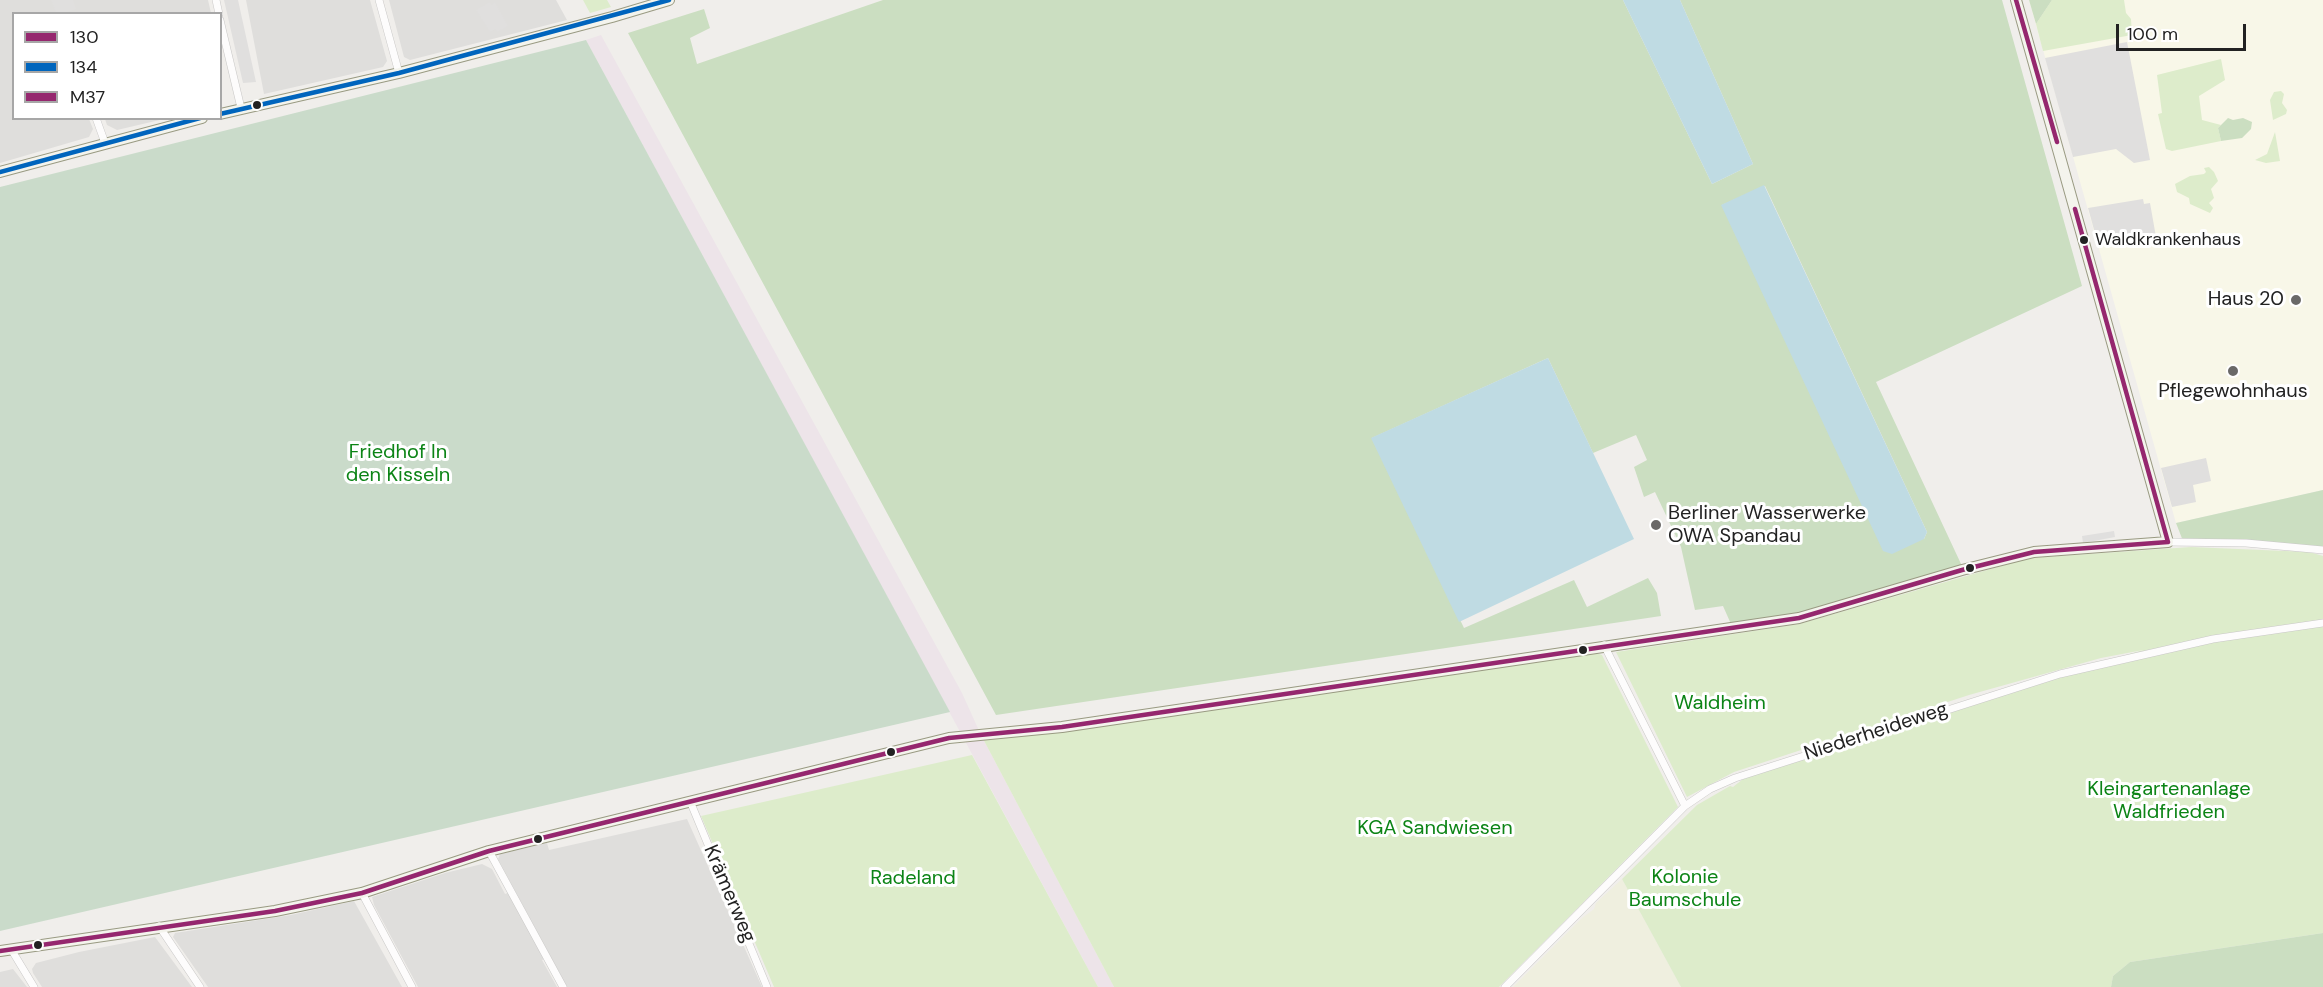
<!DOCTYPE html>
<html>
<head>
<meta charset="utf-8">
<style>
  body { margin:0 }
  #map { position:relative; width:2323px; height:987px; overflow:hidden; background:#f0eeeb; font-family:"DM Sans",sans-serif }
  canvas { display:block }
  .legend { position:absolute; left:12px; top:12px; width:210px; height:108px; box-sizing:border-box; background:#fff; border:2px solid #a7a7a7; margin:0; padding:8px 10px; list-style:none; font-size:18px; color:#222 }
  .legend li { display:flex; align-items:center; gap:12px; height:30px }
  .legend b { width:30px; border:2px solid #a7a7a7 }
  .scale { position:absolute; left:2116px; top:24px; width:130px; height:27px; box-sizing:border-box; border:3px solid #222; border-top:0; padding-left:8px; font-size:18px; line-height:21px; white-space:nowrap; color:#222; -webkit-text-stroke:4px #fff; paint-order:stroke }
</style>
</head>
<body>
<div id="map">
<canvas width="2323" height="987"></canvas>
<ul class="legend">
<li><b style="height:8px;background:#95276e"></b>130</li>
<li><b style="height:8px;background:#0065bd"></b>134</li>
<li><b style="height:8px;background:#95276e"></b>M37</li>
</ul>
<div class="scale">100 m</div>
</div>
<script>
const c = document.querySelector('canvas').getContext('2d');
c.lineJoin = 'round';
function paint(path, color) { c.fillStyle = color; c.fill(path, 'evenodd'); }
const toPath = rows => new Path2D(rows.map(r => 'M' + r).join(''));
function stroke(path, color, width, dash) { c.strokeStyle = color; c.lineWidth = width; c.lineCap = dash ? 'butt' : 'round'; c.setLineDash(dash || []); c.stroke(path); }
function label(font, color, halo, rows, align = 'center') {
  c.font = font + ' "DM Sans",sans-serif'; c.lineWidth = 6; c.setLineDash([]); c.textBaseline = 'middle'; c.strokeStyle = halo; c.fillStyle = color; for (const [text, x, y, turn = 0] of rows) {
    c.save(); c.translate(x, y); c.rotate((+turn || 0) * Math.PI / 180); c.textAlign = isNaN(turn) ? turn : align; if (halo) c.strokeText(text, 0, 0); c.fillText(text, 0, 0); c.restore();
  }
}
paint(toPath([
  [0,0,208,0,211,13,14,14,14,118,89,119,93,129,89,137,0,163],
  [246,0,370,0,387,61,383,67,264,94],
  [389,0,556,0,567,20,410,60,404,57],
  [105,119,105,118,164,119,117,130,107,125],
  [687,819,762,987,567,987,498,859,500,854,547,843,549,850],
  [482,864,492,869,505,894,508,893,544,959,542,960,557,987,418,987,374,905,372,897,445,873],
  [354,901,402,987,208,987,173,937,175,933,291,915],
  [155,937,192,987,42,987,33,973,32,969,36,963,79,952],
  [13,969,27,987,0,987,0,972]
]), '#dfdedc');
paint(toPath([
  [601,35,962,693,981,735,1114,987,1098,987,586,40]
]), '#ede4e9');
paint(toPath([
  [2029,0,2323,0,2323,490,2176,523]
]), '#f8f7e8');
paint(toPath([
  [1622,879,1681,987,1513,987,1582,918,1594,909,1596,903]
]), '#efefdf');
paint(toPath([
  [583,0,607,0,611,7,590,13],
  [2052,0,2124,0,2126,13,2131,19,2132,35,2043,51,2036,24],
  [2221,59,2225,80,2199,96,2202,120,2221,125,2218,128,2221,141,2172,151,2166,149,2158,114,2162,113,2157,75],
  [2281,91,2284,94,2282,103,2287,110,2286,114,2273,120,2270,100,2274,92],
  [2275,132,2280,161,2266,163,2255,160,2267,154],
  [2209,167,2214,172,2218,181,2211,189,2214,198,2209,203,2213,208,2210,213,2190,204,2189,198,2177,192,2175,184,2190,176,2204,174,2206,172,2204,168],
  [2191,547,2309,552,2323,556,2323,933,2130,962,2113,976,2111,987,1681,987,1622,879,1697,805,1730,786,1733,787,1743,779,2060,674,2143,650,2101,658,1969,695,1734,772,1687,797,1616,652,1799,624,2029,558],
  [1596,653,1602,655,1678,807,1499,987,1114,987,981,735],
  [972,755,1098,987,774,987,701,816]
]), '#ddeccb');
paint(toPath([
  [883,0,1623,0,1712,184,1753,164,1680,0,2002,0,2082,286,1876,382,1962,566,1798,615,1731,624,1723,606,1695,610,1681,547,1655,492,1644,497,1634,467,1647,460,1636,435,1593,453,1548,358,1372,438,1464,628,1574,580,1587,607,1648,578,1657,593,1661,616,996,715,628,33,704,9,710,28,690,38,697,64],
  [1765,186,1927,532,1924,539,1722,205],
  [2029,0,2052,0,2036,24],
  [2228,118,2233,120,2243,118,2252,122,2251,129,2242,138,2221,141,2218,128],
  [2323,490,2323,550,2183,541,2176,523],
  [2323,933,2323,987,2111,987,2113,976,2130,962]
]), '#cbdec1');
paint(toPath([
  [586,40,950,712,0,931,0,187]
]), '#cadbca');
paint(toPath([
  [51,0,73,0,76,9,64,13,56,13],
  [224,0,238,0,256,82,243,83],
  [490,2,491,5,495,2,508,26,497,32,495,29,490,32,476,10],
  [2127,42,2150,160,2134,163,2116,149,2073,157,2045,58],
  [2143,199,2144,204,2150,203,2156,237,2112,244,2110,236,2098,244,2088,208],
  [2206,458,2211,481,2193,485,2196,502,2172,507,2161,468],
  [2114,531,2115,537,2083,543,2082,536]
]), '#e0dfde');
paint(toPath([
  [1623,0,1680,0,1753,164,1712,184],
  [1764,185,1927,532,1924,539,1892,554,1883,551,1721,205],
  [1548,358,1634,539,1459,622,1371,438]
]), '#bfdbe3');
const street = toPath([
  [216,0,219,14],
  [379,0,399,73],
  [220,20,241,108],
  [96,118,105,143],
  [2168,542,2246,543,2323,550],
  [1604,645,1685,806],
  [690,801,767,987],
  [489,851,563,987],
  [362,893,412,987],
  [159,926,200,987],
  [11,949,34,987],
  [1505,987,1685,806,1710,789,1735,778,2060,674,2213,639,2323,623]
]);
const secondary = toPath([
  [220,114,399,73,612,17,669,0],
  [0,172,202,118],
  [0,951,275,911,362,893,489,851,949,738,1062,727,1799,618,1962,570,2034,552,2168,542,2016,0]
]);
stroke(street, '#c9c8c7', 8);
stroke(secondary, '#999a82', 12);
stroke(street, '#fdfcfc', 7);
stroke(secondary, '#f4f4ed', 10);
stroke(toPath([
  [2075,209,2168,542],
  [0,951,275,911,362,893,489,851,949,738,1062,727,1799,618,1962,570,2034,552,2168,542]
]), '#95276e', 4.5);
stroke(toPath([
  [220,114,399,73,669,0],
  [0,172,200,118]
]), '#0065bd', 4.5);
stroke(toPath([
  [2016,0,2057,142]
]), '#95276e', 4.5);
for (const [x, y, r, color] of [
  [257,105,5,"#222"],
  [2084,240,5,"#222"],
  [2296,300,6,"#6a6968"],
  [2233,371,6,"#6a6968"],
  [1656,525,6,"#6a6968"],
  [1970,568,5,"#222"],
  [1583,650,5,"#222"],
  [891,752,5,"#222"],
  [538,839,5,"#222"],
  [38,945,5,"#222"]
]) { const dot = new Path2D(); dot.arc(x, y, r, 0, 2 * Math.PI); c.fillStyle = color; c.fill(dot); stroke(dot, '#fff', 2); }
label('18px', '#222', '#fff', [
  ["Waldkrankenhaus",2095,240]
], 'left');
label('20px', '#222', '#fff', [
  ["Haus 20",2284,300],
  ["Pflegewohnhaus",2233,392,"center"],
  ["Berliner Wasserwerke",1668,514,"left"],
  ["OWA Spandau",1668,537,"left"]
], 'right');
label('20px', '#0c8416', '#fff', [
  ["Friedhof In",398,453],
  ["den Kisseln",398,476],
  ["Waldheim",1720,704],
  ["Kleingartenanlage",2169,790],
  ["Waldfrieden",2169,813],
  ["KGA Sandwiesen",1435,829],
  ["Kolonie",1685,878],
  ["Baumschule",1685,901],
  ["Radeland",913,879]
]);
label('20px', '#222', '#fff', [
  ["Niederheideweg",1876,732,-18],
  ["Krämerweg",729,894,67]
]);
</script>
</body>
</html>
